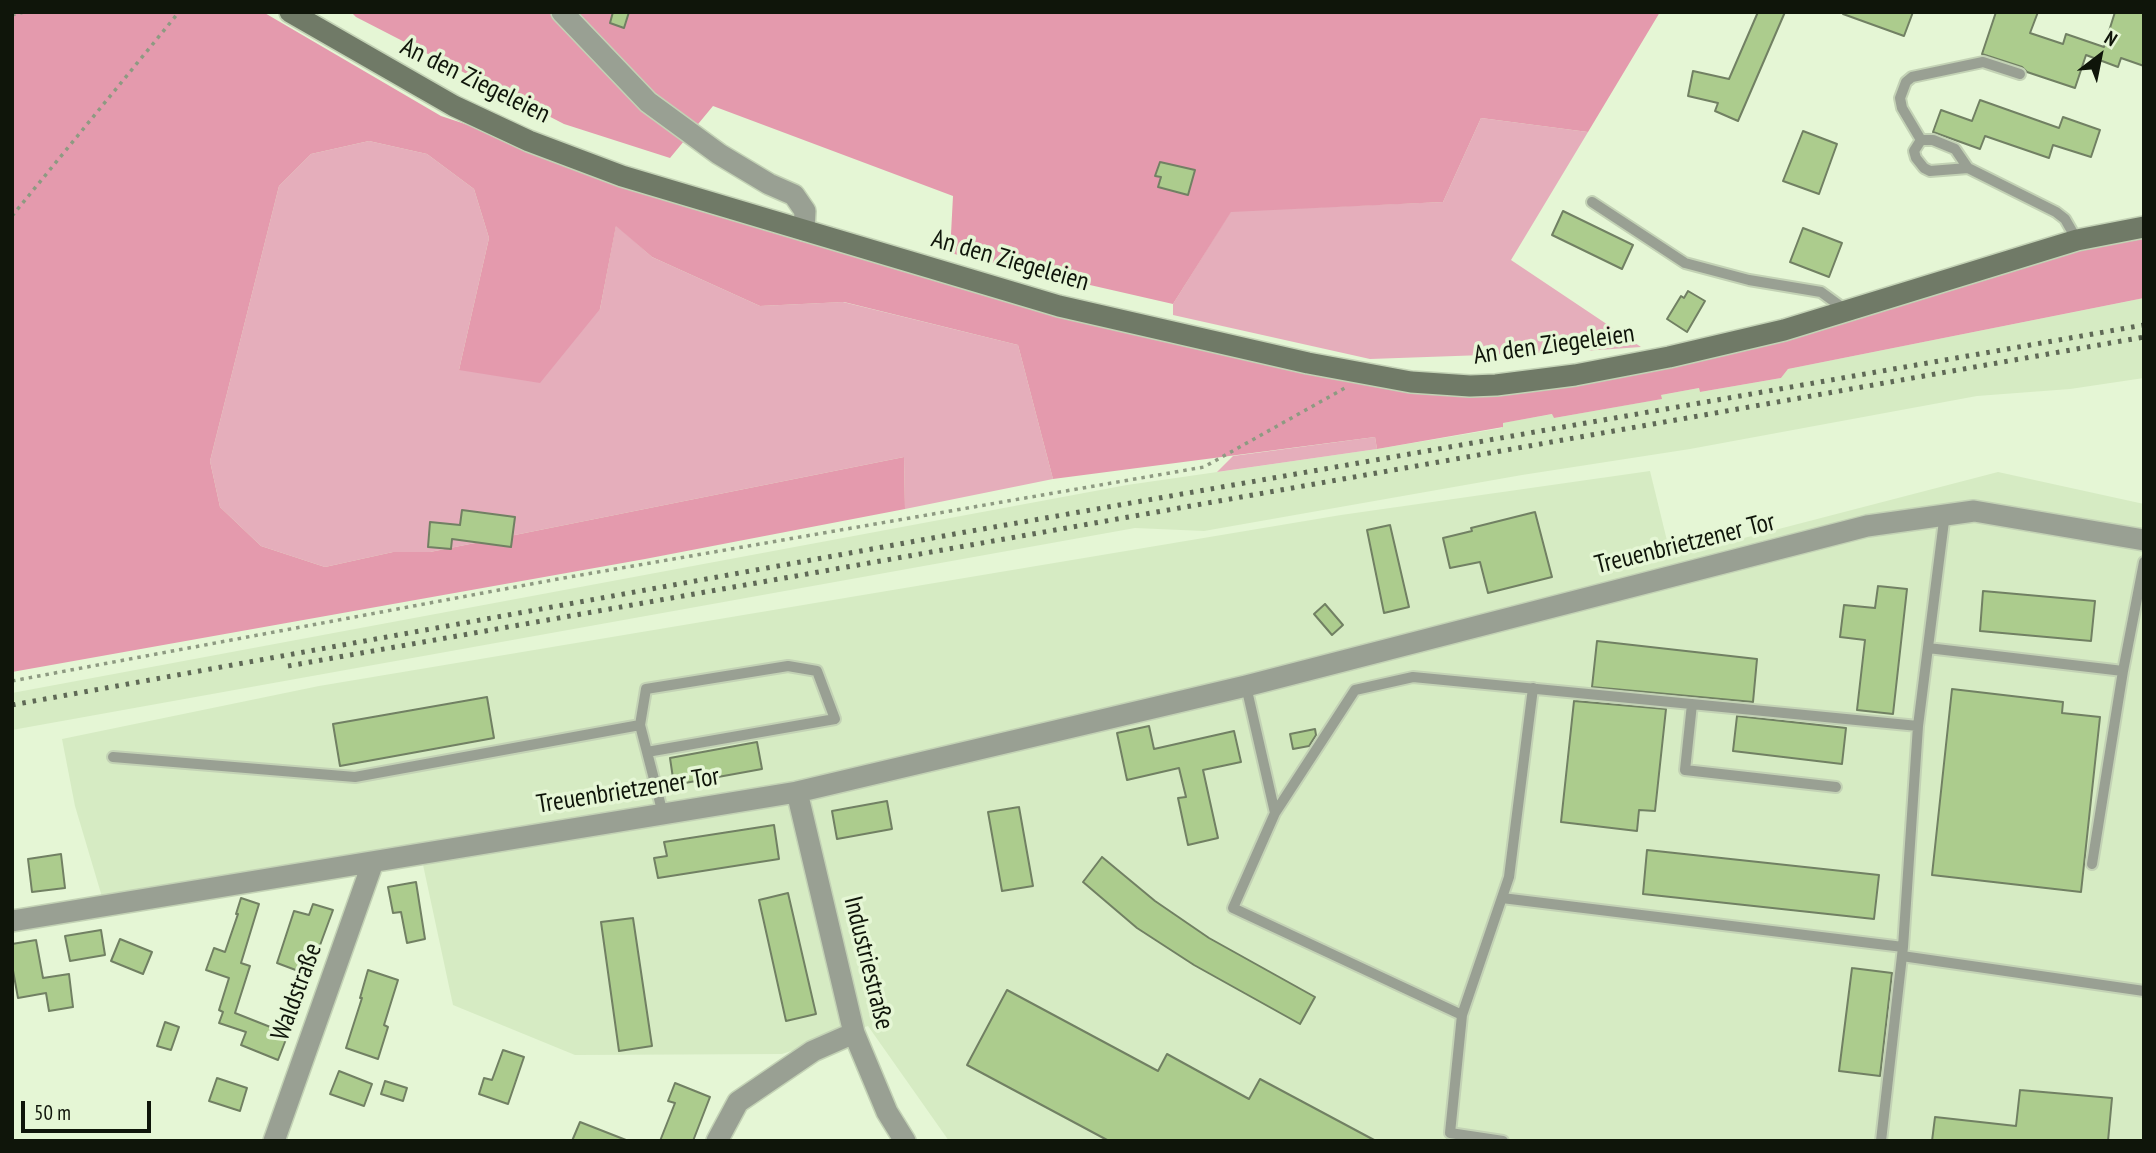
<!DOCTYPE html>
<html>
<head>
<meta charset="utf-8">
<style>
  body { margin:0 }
  #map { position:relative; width:2156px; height:1153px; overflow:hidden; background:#e5f6d5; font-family:"PT Sans Narrow",sans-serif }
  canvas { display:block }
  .frame { position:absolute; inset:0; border:14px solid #0f150a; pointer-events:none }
  .north { position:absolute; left:2065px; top:21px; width:70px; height:70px; -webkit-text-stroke:5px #e5f6d5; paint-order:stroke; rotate:32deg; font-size:19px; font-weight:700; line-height:28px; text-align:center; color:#0f150a }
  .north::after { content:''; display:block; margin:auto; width:24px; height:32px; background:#0f150a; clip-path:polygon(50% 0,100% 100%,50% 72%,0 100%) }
  .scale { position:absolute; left:21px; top:1101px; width:130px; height:32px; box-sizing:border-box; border:4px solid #0f150a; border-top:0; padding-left:9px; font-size:21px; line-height:24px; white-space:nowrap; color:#0f150a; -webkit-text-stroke:5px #e5f6d5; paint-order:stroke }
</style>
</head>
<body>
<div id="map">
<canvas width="2156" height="1153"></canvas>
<div class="frame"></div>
<div class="north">N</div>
<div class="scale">50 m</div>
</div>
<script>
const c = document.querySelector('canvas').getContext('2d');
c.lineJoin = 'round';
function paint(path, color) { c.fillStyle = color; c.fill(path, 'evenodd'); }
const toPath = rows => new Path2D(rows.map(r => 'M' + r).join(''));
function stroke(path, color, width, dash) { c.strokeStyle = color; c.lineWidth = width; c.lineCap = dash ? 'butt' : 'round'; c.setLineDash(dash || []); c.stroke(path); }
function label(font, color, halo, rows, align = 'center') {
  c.font = font + ' "PT Sans Narrow",sans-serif'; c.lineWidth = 7; c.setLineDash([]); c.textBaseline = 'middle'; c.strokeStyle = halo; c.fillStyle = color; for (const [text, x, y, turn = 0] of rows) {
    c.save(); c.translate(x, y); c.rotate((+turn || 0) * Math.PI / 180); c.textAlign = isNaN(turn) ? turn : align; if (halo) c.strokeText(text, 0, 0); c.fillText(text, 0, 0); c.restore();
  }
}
paint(toPath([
  [2144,298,2144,378,2070,389,1977,396,1690,449,1522,475,1204,531,1135,528,12,730,12,693,1127,485,1377,449,1502,428,1502,423,1553,414,1554,418,1661,399,1661,395,1699,388,1700,392,1781,378,1788,369],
  [1650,471,1671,557,1998,472,2144,504,2144,1141,949,1141,868,1026,782,1054,575,1055,453,1005,419,846,105,907,75,806,62,739,319,686,1341,515]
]), '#d6ebc3');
paint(toPath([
  [1481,118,1588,132,1511,260,1641,347,1569,352,1370,359,1173,315,1173,304,1231,211,1443,202],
  [369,141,427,154,474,189,489,238,459,370,600,309,616,225,652,257,760,306,843,302,1018,345,1053,479,905,509,904,457,430,552,393,552,325,567,261,546,220,507,210,461,279,186,311,154],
  [1375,437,1377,449,1217,472,1233,456]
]), '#e5aebb');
paint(toPath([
  [12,12,263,12,441,116,953,286,1117,330,1477,394,2082,248,2144,239,2144,298,1788,369,1781,378,1700,392,1699,388,1661,395,1662,399,1554,418,1552,414,1503,423,1503,427,1377,449,1375,437,1053,479,1018,345,844,302,760,306,652,257,616,226,600,309,540,383,459,370,489,238,474,189,427,154,369,141,311,154,279,186,210,461,220,507,261,546,325,567,393,552,430,552,904,457,905,509,645,559,12,672],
  [351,12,1660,12,1588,132,1481,118,1443,202,1231,212,1173,304,950,253,953,196,713,106,670,158,564,124,356,17]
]), '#e49aad');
const building = toPath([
  [613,12,629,12,624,28,610,23,613,12],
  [1758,12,1785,12,1738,121,1715,111,1718,103,1688,96,1693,71,1729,79,1758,12],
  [1843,12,1913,12,1904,36,1843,14,1843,12],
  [1996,12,2038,12,2030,33,2063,44,2066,34,2104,47,2115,12,2144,12,2144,66,2121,58,2118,67,2086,55,2075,88,2027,72,2022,67,1982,54,1996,12],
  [1980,100,2059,128,2063,117,2100,130,2091,157,2053,145,2049,158,1985,136,1980,149,1933,132,1941,110,1972,121,1980,100],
  [1803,131,1837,144,1819,194,1783,181,1803,131],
  [1160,162,1195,170,1188,195,1158,187,1161,177,1155,176,1160,162],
  [1563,211,1633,245,1622,269,1552,235,1563,211],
  [1803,228,1842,243,1829,277,1790,262,1803,228],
  [1688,291,1705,301,1687,332,1667,319,1681,296,1684,298,1688,291],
  [462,510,515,517,511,547,452,539,451,549,428,547,430,522,460,525,462,510],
  [1535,512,1552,577,1488,593,1480,562,1450,568,1443,538,1472,531,1471,528,1535,512],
  [1390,525,1409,607,1384,613,1367,530,1390,525],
  [1878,586,1907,589,1893,714,1857,710,1865,640,1840,637,1844,605,1875,608,1878,586],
  [1983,591,2095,601,2091,641,1980,631,1983,591],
  [1325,604,1343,625,1332,635,1314,614,1325,604],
  [1597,641,1757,659,1753,702,1592,687,1597,641],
  [1952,689,2063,702,2062,713,2100,717,2081,892,1932,875,1952,689],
  [487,697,494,738,340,766,333,724,487,697],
  [1574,701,1666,709,1655,811,1639,810,1637,831,1561,822,1574,701],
  [1737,716,1846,728,1842,764,1733,751,1737,716],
  [1149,726,1154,749,1234,731,1241,762,1203,770,1218,838,1188,845,1178,798,1186,797,1179,768,1127,780,1117,733,1149,726],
  [1315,729,1316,735,1309,746,1293,749,1290,734,1315,729],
  [757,742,762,769,674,785,670,758,757,742],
  [887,801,892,829,837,839,832,811,887,801],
  [1019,807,1033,886,1002,891,988,812,1019,807],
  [774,825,779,859,658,878,654,858,667,856,664,842,774,825],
  [1647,850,1879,875,1874,919,1643,894,1647,850],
  [61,854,65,888,32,892,28,859,61,854],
  [1102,857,1155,901,1209,938,1315,997,1300,1024,1194,965,1137,928,1083,882,1102,857],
  [416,882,425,939,407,943,401,912,393,913,388,887,416,882],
  [788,893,816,1014,786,1021,759,900,788,893],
  [241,898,259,904,241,963,250,966,235,1013,288,1034,278,1060,241,1045,246,1032,219,1023,223,1012,219,1010,229,978,206,970,214,948,225,952,238,914,236,914,241,898],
  [313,904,333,910,309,975,277,963,294,911,309,915,313,904],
  [633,918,652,1046,619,1051,601,922,633,918],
  [101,930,105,955,70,961,65,936,101,930],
  [120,939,152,952,143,974,111,961,120,939],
  [36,940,43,978,69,974,73,1007,49,1011,46,993,18,998,12,965,12,944,36,940],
  [1852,968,1892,973,1880,1076,1839,1071,1852,968],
  [368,970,398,980,384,1025,388,1027,378,1059,346,1048,362,998,360,998,368,970],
  [1007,990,1158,1071,1167,1054,1249,1099,1260,1079,1376,1141,1109,1141,967,1065,1007,990],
  [165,1022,179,1027,171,1050,157,1046,165,1022],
  [503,1050,524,1057,508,1104,479,1094,484,1078,492,1080,503,1050],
  [339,1071,372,1084,364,1106,330,1094,339,1071],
  [217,1078,247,1088,240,1111,209,1101,217,1078],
  [385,1081,407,1088,403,1101,381,1094,385,1081],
  [675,1083,710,1097,693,1141,660,1141,675,1103,668,1101,675,1083],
  [2020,1090,2112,1098,2108,1141,1932,1141,1935,1117,2016,1126,2020,1090],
  [580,1122,626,1140,626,1141,572,1141,580,1122]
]);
paint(building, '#accc8d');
stroke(building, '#718063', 2);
const lane = toPath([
  [1921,140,1902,108,1900,98,1906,82,1912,77,1983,62,2020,74],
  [1968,168,1955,149,1933,140,1921,140,1914,151,1916,158,1924,168,1930,171,1968,168,2056,212,2065,219,2077,240],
  [1592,202,1685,263,1749,280,1821,292,1847,311],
  [1928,648,2123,671,2144,562],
  [1246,686,1275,813],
  [1692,704,1685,770,1836,787],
  [640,725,646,689,788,666,817,671,835,719,647,752],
  [113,757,355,777,640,725,663,814],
  [2092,864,2123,671],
  [1502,898,1903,947],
  [1902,956,2144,991],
  [1462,1015,1233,908,1275,813,1355,690,1413,677,1918,726],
  [1503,1141,1450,1133,1462,1015,1509,877,1533,688],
  [1881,1141,1903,947,1918,726,1945,513]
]);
const street = toPath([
  [562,12,648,102,719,154,769,184,794,195,805,211,804,230],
  [797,792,854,1033,887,1112,905,1141],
  [12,921,797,792,1246,686,1867,526,1974,511,2144,540],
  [274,1141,373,862],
  [717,1141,738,1102,813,1051,854,1033]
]);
const secondary = toPath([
  [290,12,454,106,529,141,622,176,1059,306,1308,363,1411,382,1470,386,1496,385,1575,375,1669,357,1784,330,2077,240,2144,227]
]);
stroke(lane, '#c3d2b5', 14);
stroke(street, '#c3d2b5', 24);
stroke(secondary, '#c3d2b5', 24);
stroke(toPath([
  [12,15,24,12],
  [12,216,179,12],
  [12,681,558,579,1204,467,1345,388]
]), '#8e9a82', 3.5, [3.5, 5]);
stroke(lane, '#99a093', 10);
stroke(street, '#99a093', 21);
stroke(secondary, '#707a67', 21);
stroke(toPath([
  [288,666,2144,337],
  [12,705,960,533,2144,325]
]), '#5f6956', 5, [3.5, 7]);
label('26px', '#0f150a', '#e5f6d5', [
  ["An den Ziegeleien",475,81,26],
  ["An den Ziegeleien",1010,261,16],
  ["An den Ziegeleien",1554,345,-8],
  ["Treuenbrietzener Tor",1685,544,-14],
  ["Treuenbrietzener Tor",628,791,-9],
  ["Industriestraße",868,963,76],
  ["Waldstraße",297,992,-70]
]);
</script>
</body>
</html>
